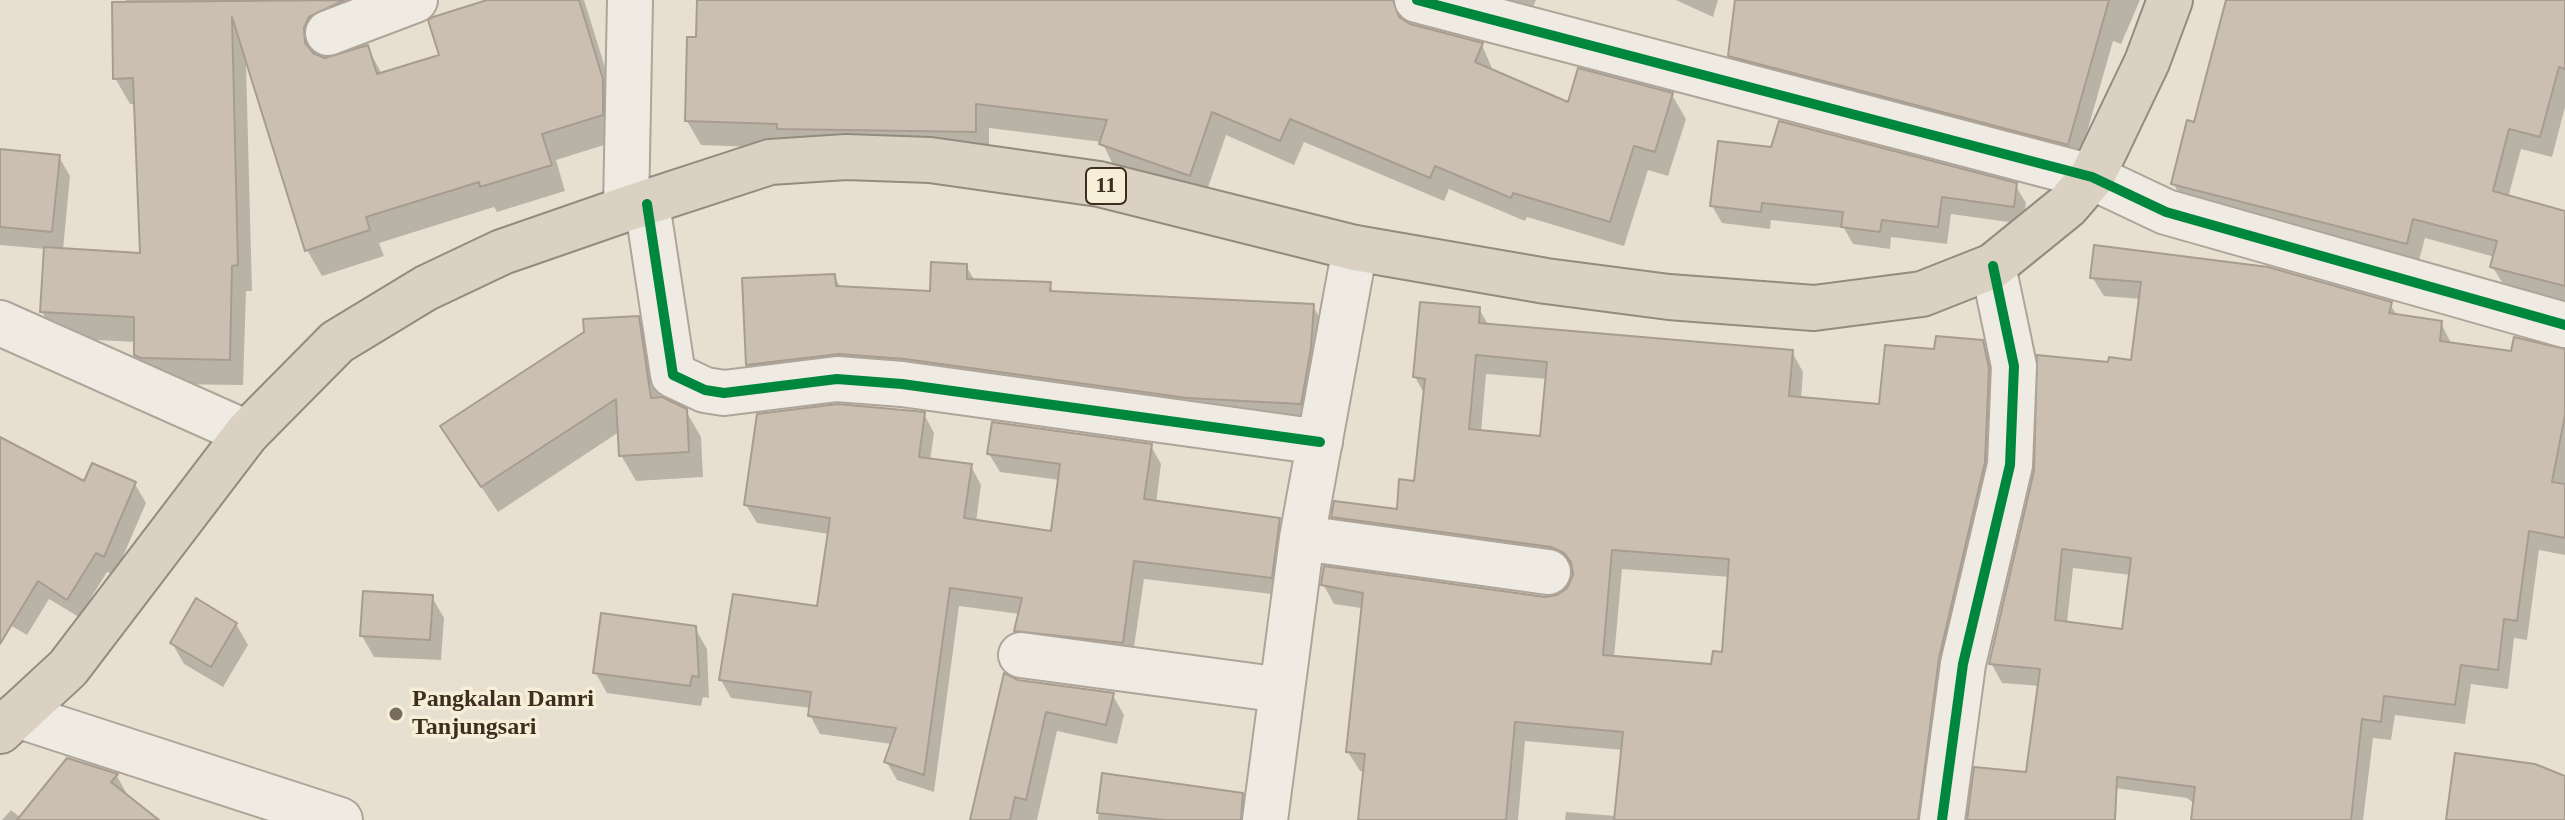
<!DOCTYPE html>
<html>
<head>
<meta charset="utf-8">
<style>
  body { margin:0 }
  canvas { display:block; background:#e7e0d1 }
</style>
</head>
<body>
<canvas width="2565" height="820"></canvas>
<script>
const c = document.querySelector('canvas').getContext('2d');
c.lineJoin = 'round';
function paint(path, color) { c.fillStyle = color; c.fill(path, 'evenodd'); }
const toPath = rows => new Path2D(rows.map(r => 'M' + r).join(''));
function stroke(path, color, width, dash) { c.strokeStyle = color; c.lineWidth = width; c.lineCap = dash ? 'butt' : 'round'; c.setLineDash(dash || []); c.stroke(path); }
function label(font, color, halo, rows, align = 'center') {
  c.font = font + ' "Times New Roman",serif'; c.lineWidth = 7; c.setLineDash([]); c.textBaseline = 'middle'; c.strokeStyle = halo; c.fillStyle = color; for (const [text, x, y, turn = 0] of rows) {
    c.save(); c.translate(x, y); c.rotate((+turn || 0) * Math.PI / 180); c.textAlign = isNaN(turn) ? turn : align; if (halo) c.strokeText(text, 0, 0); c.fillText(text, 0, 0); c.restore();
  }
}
paint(toPath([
  [126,0,430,0,323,43,317,55,323,60,367,47,382,74,441,56,494,0,584,0,617,106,617,141,556,160,565,191,497,212,494,207,379,243,384,256,322,276,307,250,246,64,252,291,246,291,243,385,157,384,151,381,136,355,136,342,57,338,42,312,46,249,0,245,0,151,59,157,70,176,63,250,142,255,136,104,130,104,115,78],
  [699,0,1434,0,1412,8,1406,24,1482,45,1494,73,1569,105,1672,95,1686,119,1668,176,1648,170,1624,246,1527,217,1525,221,1449,189,1444,201,1304,142,1294,165,1226,135,1204,199,1115,169,1102,142,989,128,989,156,701,145,687,121,698,39],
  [1439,0,1536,0,1526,23],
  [1676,0,1718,0,1713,17],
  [1737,0,2140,0,2121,44,2113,41,2078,164,1742,75,1730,55],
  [2228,0,2565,0,2565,107,2552,157,2521,149,2508,198,2565,213,2565,303,2505,287,2492,266,2495,257,2425,238,2418,264,2185,204,2173,183,2195,124],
  [2015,185,2026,203,2023,224,1951,214,1947,244,1891,237,1890,249,1853,244,1844,228,1771,220,1770,229,1722,223,1712,206],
  [966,266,975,281,1049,284,1055,294,1313,306,1327,331,1314,428,762,389,748,364,834,276,841,288,932,294],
  [2092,277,2390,304,2398,317,2441,323,2452,345,2513,353,2565,351,2565,555,2539,550,2527,640,2514,638,2508,689,2471,684,2465,724,2395,715,2391,740,2373,738,2363,820,2193,820,2195,804,2187,798,2094,785,2089,820,1969,820,2028,774,2040,686,2002,683,1991,663,2110,364,2132,362,2141,299,2104,296],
  [2073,568,2131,575,2124,631,2067,623],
  [1479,309,1489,326,1792,352,1803,372,1801,399,1881,406,1936,351,1982,342,1993,362,1995,482,1930,820,1565,820,1566,812,1616,816,1623,750,1525,741,1518,820,1360,820,1365,772,1360,771,1348,752,1361,608,1334,604,1323,584,1545,599,1559,597,1570,588,1575,576,1574,570,1564,566,1345,536,1333,516,1399,511,1416,483,1425,395,1415,377],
  [1486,374,1548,379,1542,438,1481,432],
  [1622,569,1730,577,1724,654,1713,666,1614,658],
  [638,318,653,344,661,399,686,411,701,437,703,477,636,481,621,455,619,432,498,512,458,452],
  [924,414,934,433,930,461,971,466,981,485,976,522,1052,533,1060,480,1000,472,989,454,1151,446,1161,464,1156,503,1279,520,1290,538,1281,595,1144,579,1132,661,1026,649,1016,631,1020,614,959,606,934,792,897,780,886,761,892,744,820,734,810,715,811,708,731,698,721,680,819,608,829,534,757,523,746,505],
  [0,439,85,484,135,484,146,503,115,575,107,572,79,617,49,599,27,635,0,619],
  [432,597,444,618,441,660,374,657,362,636],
  [236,624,248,645,223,687,184,664,172,643],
  [695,628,707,649,709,698,703,697,701,706,607,693,595,672],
  [1017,682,1112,694,1124,715,1117,744,1057,731,1037,820,973,820],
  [68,760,117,776,128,796,156,820,2,820,11,810,21,818],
  [1103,775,1242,795,1253,820,1098,820]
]), '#0003');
const building = toPath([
  [344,0,309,17,304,28,305,43,313,53,325,58,368,45,377,74,439,55,428,20,433,17,487,0,579,0,603,79,603,115,542,134,552,165,480,187,479,182,366,217,370,230,305,251,232,17,238,265,232,266,230,360,141,358,134,355,134,317,40,312,44,247,140,253,133,78,113,79,112,2,344,0],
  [697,0,1393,0,1399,17,1410,24,1483,43,1475,62,1568,102,1578,68,1673,93,1655,152,1634,146,1610,222,1513,193,1511,198,1435,166,1430,178,1290,119,1280,141,1212,112,1190,176,1099,144,1107,120,976,104,976,132,777,129,777,124,685,121,687,37,696,37,697,0],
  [1735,0,2109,0,2068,145,1728,56,1735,0],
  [2226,0,2565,0,2565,69,2559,67,2540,137,2509,129,2493,191,2565,211,2565,286,2490,267,2497,241,2413,219,2407,244,2171,184,2187,120,2194,122,2226,0],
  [1779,121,2017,183,2014,207,1942,197,1938,227,1882,220,1880,232,1841,227,1843,212,1762,203,1761,212,1710,206,1718,141,1771,147,1779,121],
  [0,149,60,155,52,232,0,227,0,149],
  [2094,245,2268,267,2392,302,2389,313,2442,321,2440,341,2511,351,2514,337,2565,349,2565,415,2552,482,2565,484,2565,538,2529,531,2517,621,2504,619,2498,670,2461,665,2455,705,2384,696,2381,722,2362,719,2351,820,2191,820,2195,787,2117,777,2115,820,1967,820,1974,767,2026,772,2040,669,1989,664,2034,471,2037,355,2108,362,2109,357,2131,360,2141,282,2090,278,2094,245],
  [2062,549,2131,558,2122,629,2055,620,2062,549],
  [931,262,967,264,967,279,1051,282,1050,291,1314,304,1311,348,1301,404,1187,398,905,359,839,354,746,365,742,278,835,274,836,286,930,291,931,262],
  [1420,302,1480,307,1479,323,1793,350,1789,396,1879,404,1885,345,1934,349,1936,336,1983,340,1989,368,1985,462,1939,658,1918,820,1614,820,1623,732,1515,722,1506,820,1358,820,1365,754,1346,752,1363,593,1321,585,1324,566,1545,597,1557,595,1567,588,1573,575,1571,562,1564,553,1551,547,1331,517,1334,501,1397,509,1399,479,1414,481,1425,379,1413,377,1420,302],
  [1476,355,1547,362,1540,436,1469,429,1476,355],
  [1612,550,1729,559,1722,652,1713,651,1711,664,1603,655,1612,550],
  [639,316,651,398,662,397,687,409,689,452,619,456,616,399,481,487,440,426,584,332,583,319,639,316],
  [838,404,925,412,919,457,972,464,964,518,1051,531,1060,464,987,454,992,422,1152,444,1144,499,1280,518,1272,578,1134,561,1123,643,1014,631,1022,598,950,588,924,775,884,762,896,728,808,716,811,692,719,680,733,594,817,606,830,518,744,505,757,414,838,404],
  [0,437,84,481,92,463,136,482,104,557,96,553,67,600,38,581,0,644,0,437],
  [363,591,433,595,430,640,360,636,363,591],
  [196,598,237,623,211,667,170,643,196,598],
  [601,613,696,626,699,677,692,676,690,686,593,673,601,613],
  [1004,673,1018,680,1114,693,1106,725,1046,712,1026,800,1015,797,1010,820,970,820,1004,673],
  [2455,753,2535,764,2565,776,2565,820,2446,820,2455,753],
  [67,758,118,774,111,782,159,820,17,820,67,758],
  [1102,773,1243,793,1241,820,1165,820,1097,813,1102,773]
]);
paint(building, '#cbbfb2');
stroke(building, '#a89c90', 2);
const minor = toPath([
  [1417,0,2092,177,2166,212,2565,325],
  [328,33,415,0],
  [647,204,673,375,705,390,724,393,837,379,902,384,1320,442],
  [626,209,630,0],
  [0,323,247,433],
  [1302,538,1548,572],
  [1021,655,1282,690],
  [17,715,340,820],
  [1265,820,1302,538,1355,248],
  [1942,820,1963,664,2010,465,2014,366,1993,266]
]);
const highway = toPath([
  [0,731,68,668,247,433,337,342,426,288,502,252,626,209,770,162,846,157,930,160,1099,184,1355,248,1546,281,1669,297,1814,308,1922,294,1993,266,2067,206,2092,177,2147,62,2170,0]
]);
stroke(minor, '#ada599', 48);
stroke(highway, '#928b80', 48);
stroke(minor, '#efebe3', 44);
stroke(highway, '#dad1c2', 44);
stroke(toPath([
  [1417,0,2092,177,2166,212,2565,325],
  [647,204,673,375,705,390,724,393,837,379,902,384,1320,442],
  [1942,820,1963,664,2010,465,2014,366,1993,266]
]), '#00873e', 10);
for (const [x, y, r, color] of [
  [396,714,8,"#786c5e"]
]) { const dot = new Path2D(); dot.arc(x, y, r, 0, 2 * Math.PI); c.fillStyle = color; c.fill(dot); stroke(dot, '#f7eed8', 3); }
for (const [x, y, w] of [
  [1106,186,40]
]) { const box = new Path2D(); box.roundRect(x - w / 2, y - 18, w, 36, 6); c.fillStyle = '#f7eed8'; c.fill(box); stroke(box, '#3d2e20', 2); }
label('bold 22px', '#3d2e20', null, [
  ["11",1106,186]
]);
label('bold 24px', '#3d2e20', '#f7eed8', [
  ["Pangkalan Damri",412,700],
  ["Tanjungsari",412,728]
], 'left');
</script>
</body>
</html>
